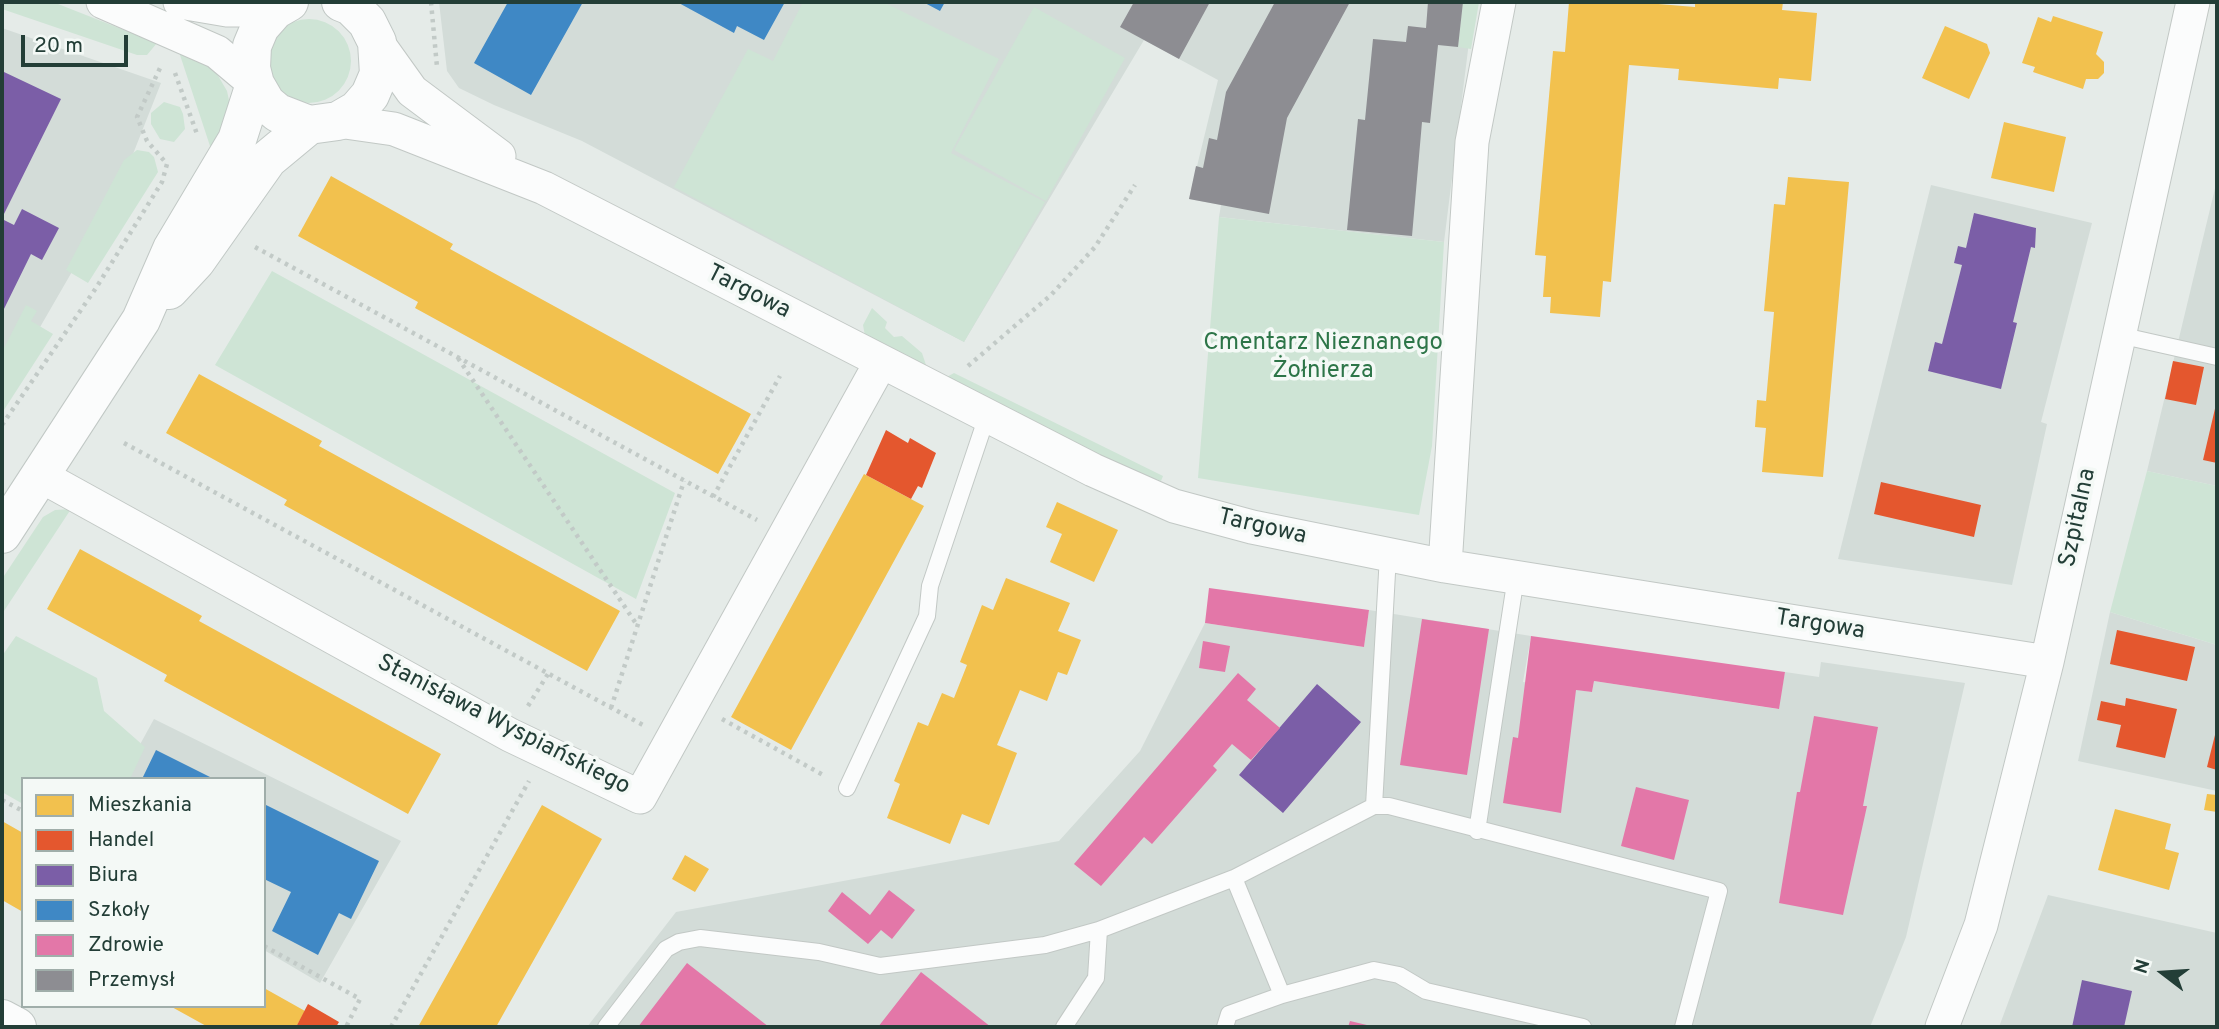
<!DOCTYPE html>
<html>
<head>
<meta charset="utf-8">
<style>
  body { margin:0 }
  #map { position:relative; width:2219px; height:1029px; overflow:hidden; background:#e5ebe8; font-family:Overpass,sans-serif }
  canvas { display:block }
  .frame { position:absolute; inset:0; border:4px solid #233e37; pointer-events:none }
  .legend { position:absolute; left:21px; top:777px; width:245px; height:231px; box-sizing:border-box; background:#f4f9f6; border:2px solid #a0aeaa; margin:0; padding:9px 12px; list-style:none; font-size:21px; color:#233e37 }
  .legend li { display:flex; align-items:center; gap:14px; height:35px }
  .legend b { width:35px; border:2px solid #a0aeaa }
  .north { position:absolute; left:2128px; top:938px; width:70px; height:70px; -webkit-text-stroke:5px #f4f9f6; paint-order:stroke; rotate:287deg; font-size:19px; font-weight:700; line-height:28px; text-align:center; color:#233e37 }
  .north::after { content:''; display:block; margin:auto; width:24px; height:32px; background:#233e37; clip-path:polygon(50% 0,100% 100%,50% 72%,0 100%) }
  .scale { position:absolute; left:21px; top:35px; width:107px; height:32px; box-sizing:border-box; border:4px solid #233e37; border-top:0; padding-left:9px; font-size:21px; line-height:24px; white-space:nowrap; color:#233e37; -webkit-text-stroke:5px #f4f9f6; paint-order:stroke }
</style>
</head>
<body>
<div id="map">
<canvas width="2219" height="1029"></canvas>
<div class="frame"></div>
<ul class="legend">
<li><b style="height:19px;background:#f2c14e"></b>Mieszkania</li>
<li><b style="height:19px;background:#e4572e"></b>Handel</li>
<li><b style="height:19px;background:#7b5ea7"></b>Biura</li>
<li><b style="height:19px;background:#3f88c5"></b>Szkoły</li>
<li><b style="height:19px;background:#e377a8"></b>Zdrowie</li>
<li><b style="height:19px;background:#8d8d92"></b>Przemysł</li>
</ul>
<div class="north">N</div>
<div class="scale">20 m</div>
</div>
<script>
const c = document.querySelector('canvas').getContext('2d');
c.lineJoin = 'round';
function paint(path, color) { c.fillStyle = color; c.fill(path, 'evenodd'); }
const toPath = rows => new Path2D(rows.map(r => 'M' + r).join(''));
function stroke(path, color, width, dash) { c.strokeStyle = color; c.lineWidth = width; c.lineCap = dash ? 'butt' : 'round'; c.setLineDash(dash || []); c.stroke(path); }
function label(font, color, halo, rows, align = 'center') {
  c.font = font + ' Overpass,sans-serif'; c.lineWidth = 7; c.setLineDash([]); c.textBaseline = 'middle'; c.strokeStyle = halo; c.fillStyle = color; for (const [text, x, y, turn = 0] of rows) {
    c.save(); c.translate(x, y); c.rotate((+turn || 0) * Math.PI / 180); c.textAlign = isNaN(turn) ? turn : align; if (halo) c.strokeText(text, 0, 0); c.fillText(text, 0, 0); c.restore();
  }
}
paint(toPath([
  [439,2,1474,2,1444,242,1219,217,1221,205,1189,199,1218,80,1144,40,964,342,582,141,494,105,459,88,447,71],
  [2,28,161,83,118,192,2,393],
  [2217,180,2217,486,2147,471],
  [1931,185,2092,223,2041,422,2047,424,2012,585,1838,559],
  [1369,610,1531,636,1523,682,1592,692,1594,681,1778,709,1785,672,1819,677,1821,662,1965,683,1906,937,1870,1027,587,1027,676,912,1059,841,1140,751,1205,623,1364,647],
  [2110,612,2217,645,2217,791,2078,761],
  [154,719,401,841,320,983,264,950,264,779,121,779],
  [2048,895,2217,933,2217,1027,1999,1027]
]), '#d3dcd8');
paint(toPath([
  [2,2,53,2,157,43,147,55,137,55,2,9],
  [803,2,883,2,999,59,951,153,1045,202,964,342,674,187,748,49,773,61],
  [1463,2,1479,2,1471,49,1458,47],
  [1034,7,1125,58,1046,201,954,150],
  '267 61a42 42 0 1 1 84 0a42 42 0 1 1-84 0Z',
  [183,50,213,67,227,91,230,105,215,148,210,146,180,55],
  [164,102,180,107,183,114,185,129,174,142,160,139,151,124,151,113],
  [137,150,149,152,154,157,158,172,88,283,66,270,124,160],
  [1219,217,1444,242,1432,446,1419,515,1198,478],
  [272,271,675,493,636,599,215,365],
  [26,305,37,311,31,321,53,334,2,413,2,352],
  [872,308,887,322,885,328,894,337,902,336,922,353,926,365,923,369,865,336,863,325],
  [954,373,1163,476,1161,481,1134,472,943,379],
  [2147,471,2217,486,2217,645,2110,612],
  [71,509,2,614,2,579,43,517,55,510],
  [16,636,97,678,104,711,145,747,130,779,23,779,23,804,2,792,2,656]
]), '#cee4d5');
paint(toPath([
  [1569,2,1634,2,1695,7,1695,2,1783,2,1782,10,1817,13,1811,81,1779,78,1778,89,1678,80,1679,69,1629,65,1611,282,1603,281,1600,317,1550,313,1551,297,1543,297,1546,256,1535,255,1553,51,1565,52],
  [2053,16,2103,32,2096,54,2104,62,2104,73,2098,79,2086,79,2083,89,2033,72,2035,67,2022,63,2038,17,2051,22],
  [1945,26,1987,44,1990,53,1969,99,1922,78],
  [2004,122,2066,137,2054,192,1991,178],
  [331,176,453,244,450,249,751,414,718,474,415,308,418,302,298,236],
  [1788,177,1849,182,1823,477,1762,472,1766,428,1755,427,1757,400,1766,401,1774,312,1764,311,1774,204,1785,205],
  [199,374,322,441,319,446,620,611,587,671,284,505,287,500,166,433],
  [864,474,924,506,791,750,731,717],
  [1057,502,1118,530,1094,582,1050,562,1062,534,1046,527],
  [80,549,202,616,199,621,441,754,408,814,164,681,167,675,47,609],
  [1006,578,1070,603,1058,631,1081,640,1067,675,1058,672,1047,701,1020,690,997,745,1017,753,989,825,962,814,950,844,887,818,900,784,894,781,918,722,928,726,942,693,954,698,967,665,960,662,982,605,993,610],
  [2207,794,2217,795,2217,812,2204,810],
  [542,805,602,839,496,1027,418,1027],
  [2115,809,2171,824,2165,849,2179,853,2169,890,2098,870],
  [2,821,23,833,23,912,2,900],
  [685,855,709,869,695,892,672,879],
  [264,988,305,1011,296,1027,208,1027,170,1006,264,1006]
]), '#f2c14e');
paint(toPath([
  [2173,361,2204,367,2196,405,2165,399],
  [2217,400,2217,463,2203,460],
  [886,430,908,443,910,438,936,453,922,488,918,486,911,499,866,475],
  [1881,482,1981,505,1974,537,1874,514],
  [2117,630,2195,647,2187,681,2110,664],
  [2126,698,2177,709,2165,758,2116,747,2121,725,2097,720,2101,701,2125,706],
  [2217,727,2217,770,2207,767],
  [308,1004,339,1022,336,1027,296,1027]
]), '#e4572e');
paint(toPath([
  [4,72,61,99,2,218,2,76],
  [22,209,59,228,42,260,31,254,2,313,2,219,14,225],
  [1974,213,2036,228,2035,248,2031,247,2013,322,2017,323,2001,389,1928,371,1935,342,1942,344,1962,265,1954,263,1958,246,1966,248],
  [1317,684,1361,722,1283,813,1239,775],
  [2082,980,2132,991,2124,1027,2072,1027]
]), '#7b5ea7');
paint(toPath([
  [508,2,583,2,531,95,474,63],
  [677,2,785,2,764,40,737,26,734,33],
  [923,2,945,2,940,11],
  [156,750,214,779,142,779],
  [264,804,379,861,351,919,339,913,318,955,272,931,291,892,264,879]
]), '#3f88c5');
paint(toPath([
  [1209,588,1369,610,1364,647,1205,623],
  [1422,619,1489,629,1467,775,1400,765],
  [1531,636,1785,672,1779,709,1594,681,1592,692,1576,690,1561,813,1503,803,1513,737,1518,738],
  [1203,641,1230,646,1225,672,1199,668],
  [1238,673,1256,689,1247,700,1280,728,1251,760,1232,744,1213,766,1217,770,1152,844,1144,837,1101,886,1074,864],
  [1814,716,1878,727,1863,806,1867,806,1843,915,1779,903,1797,792,1800,792],
  [1636,787,1689,800,1674,860,1621,846],
  [889,890,915,910,892,939,881,930,868,944,828,911,842,892,870,915],
  [687,963,769,1027,638,1027],
  [921,972,991,1027,878,1027],
  [1350,1021,1371,1026,1371,1027,1348,1027]
]), '#e377a8');
paint(toPath([
  [1134,2,1210,2,1179,59,1120,27],
  [1275,2,1350,2,1287,118,1269,214,1189,199,1196,166,1203,168,1209,138,1217,140,1226,92],
  [1428,2,1463,2,1458,47,1438,45,1430,123,1422,122,1412,236,1347,230,1358,119,1365,120,1373,39,1406,42,1408,26,1426,28]
]), '#8d8d92');
const lane = toPath([
  [2119,335,2217,357],
  [847,788,927,616,930,586,987,416],
  [1374,806,1388,555],
  [1477,831,1516,577],
  [606,1027,666,949,679,942,700,938,819,952,880,966,1045,945,1099,930,1234,878],
  [1064,1027,1096,978,1099,930],
  [1225,1027,1229,1014,1282,995],
  [1583,1027,1426,991,1399,975,1374,970,1282,995,1234,878,1374,806,1389,806,1719,891,1683,1027]
]);
const street = toPath([
  [103,2,217,52,255,84],
  [180,2,227,10,275,10],
  [377,42,412,91,499,156],
  [338,121,394,129,544,188,1093,470,1174,506,1252,527,1445,566,2047,662],
  [41,476,510,735,640,797,881,362],
  [1445,566,1472,142,1499,2],
  [1942,1027,1981,925,2047,662,2193,2]
]);
const secondary = toPath([
  [289,2,275,10,260,27,252,46,251,68,255,84,266,103,278,113,309,125,338,121,357,110,370,95,379,74,377,42,367,22,351,6,341,2],
  [169,290,196,261,268,159,309,125],
  [2,534,141,320,172,249,237,140,255,84],
  [2,1019,17,1027]
]);
stroke(lane, '#c2c8c5', 18);
stroke(street, '#c2c8c5', 35);
stroke(secondary, '#c1c8c5', 40);
stroke(toPath([
  [431,2,437,67],
  [175,73,197,134],
  [255,247,757,520],
  [458,358,637,625],
  [968,366,1051,295,1095,247,1135,185],
  [2,425,96,288,162,182,167,164,147,141,137,117,161,66],
  [124,443,643,725],
  [713,497,780,376],
  [528,706,548,674],
  [611,708,684,481],
  [722,719,825,776],
  [2,800,23,811],
  [264,946,360,999,346,1027],
  [391,1027,529,781]
]), '#c2cac7', 4.5, [3.5, 5]);
stroke(lane, '#fbfcfc', 16);
stroke(street, '#fbfcfc', 33);
stroke(secondary, '#fbfcfc', 38);
label('24px', '#233e37', '#f4f9f6', [
  ["Targowa",748,293,27],
  ["Szpitalna",2079,518,-78],
  ["Targowa",1262,528,13],
  ["Targowa",1820,626,9],
  ["Stanisława Wyspiańskiego",503,726,27]
]);
label('24px', '#2d7548', '#f4f9f6', [
  ["Cmentarz Nieznanego",1323,344],
  ["Żołnierza",1323,372]
]);
</script>
</body>
</html>
